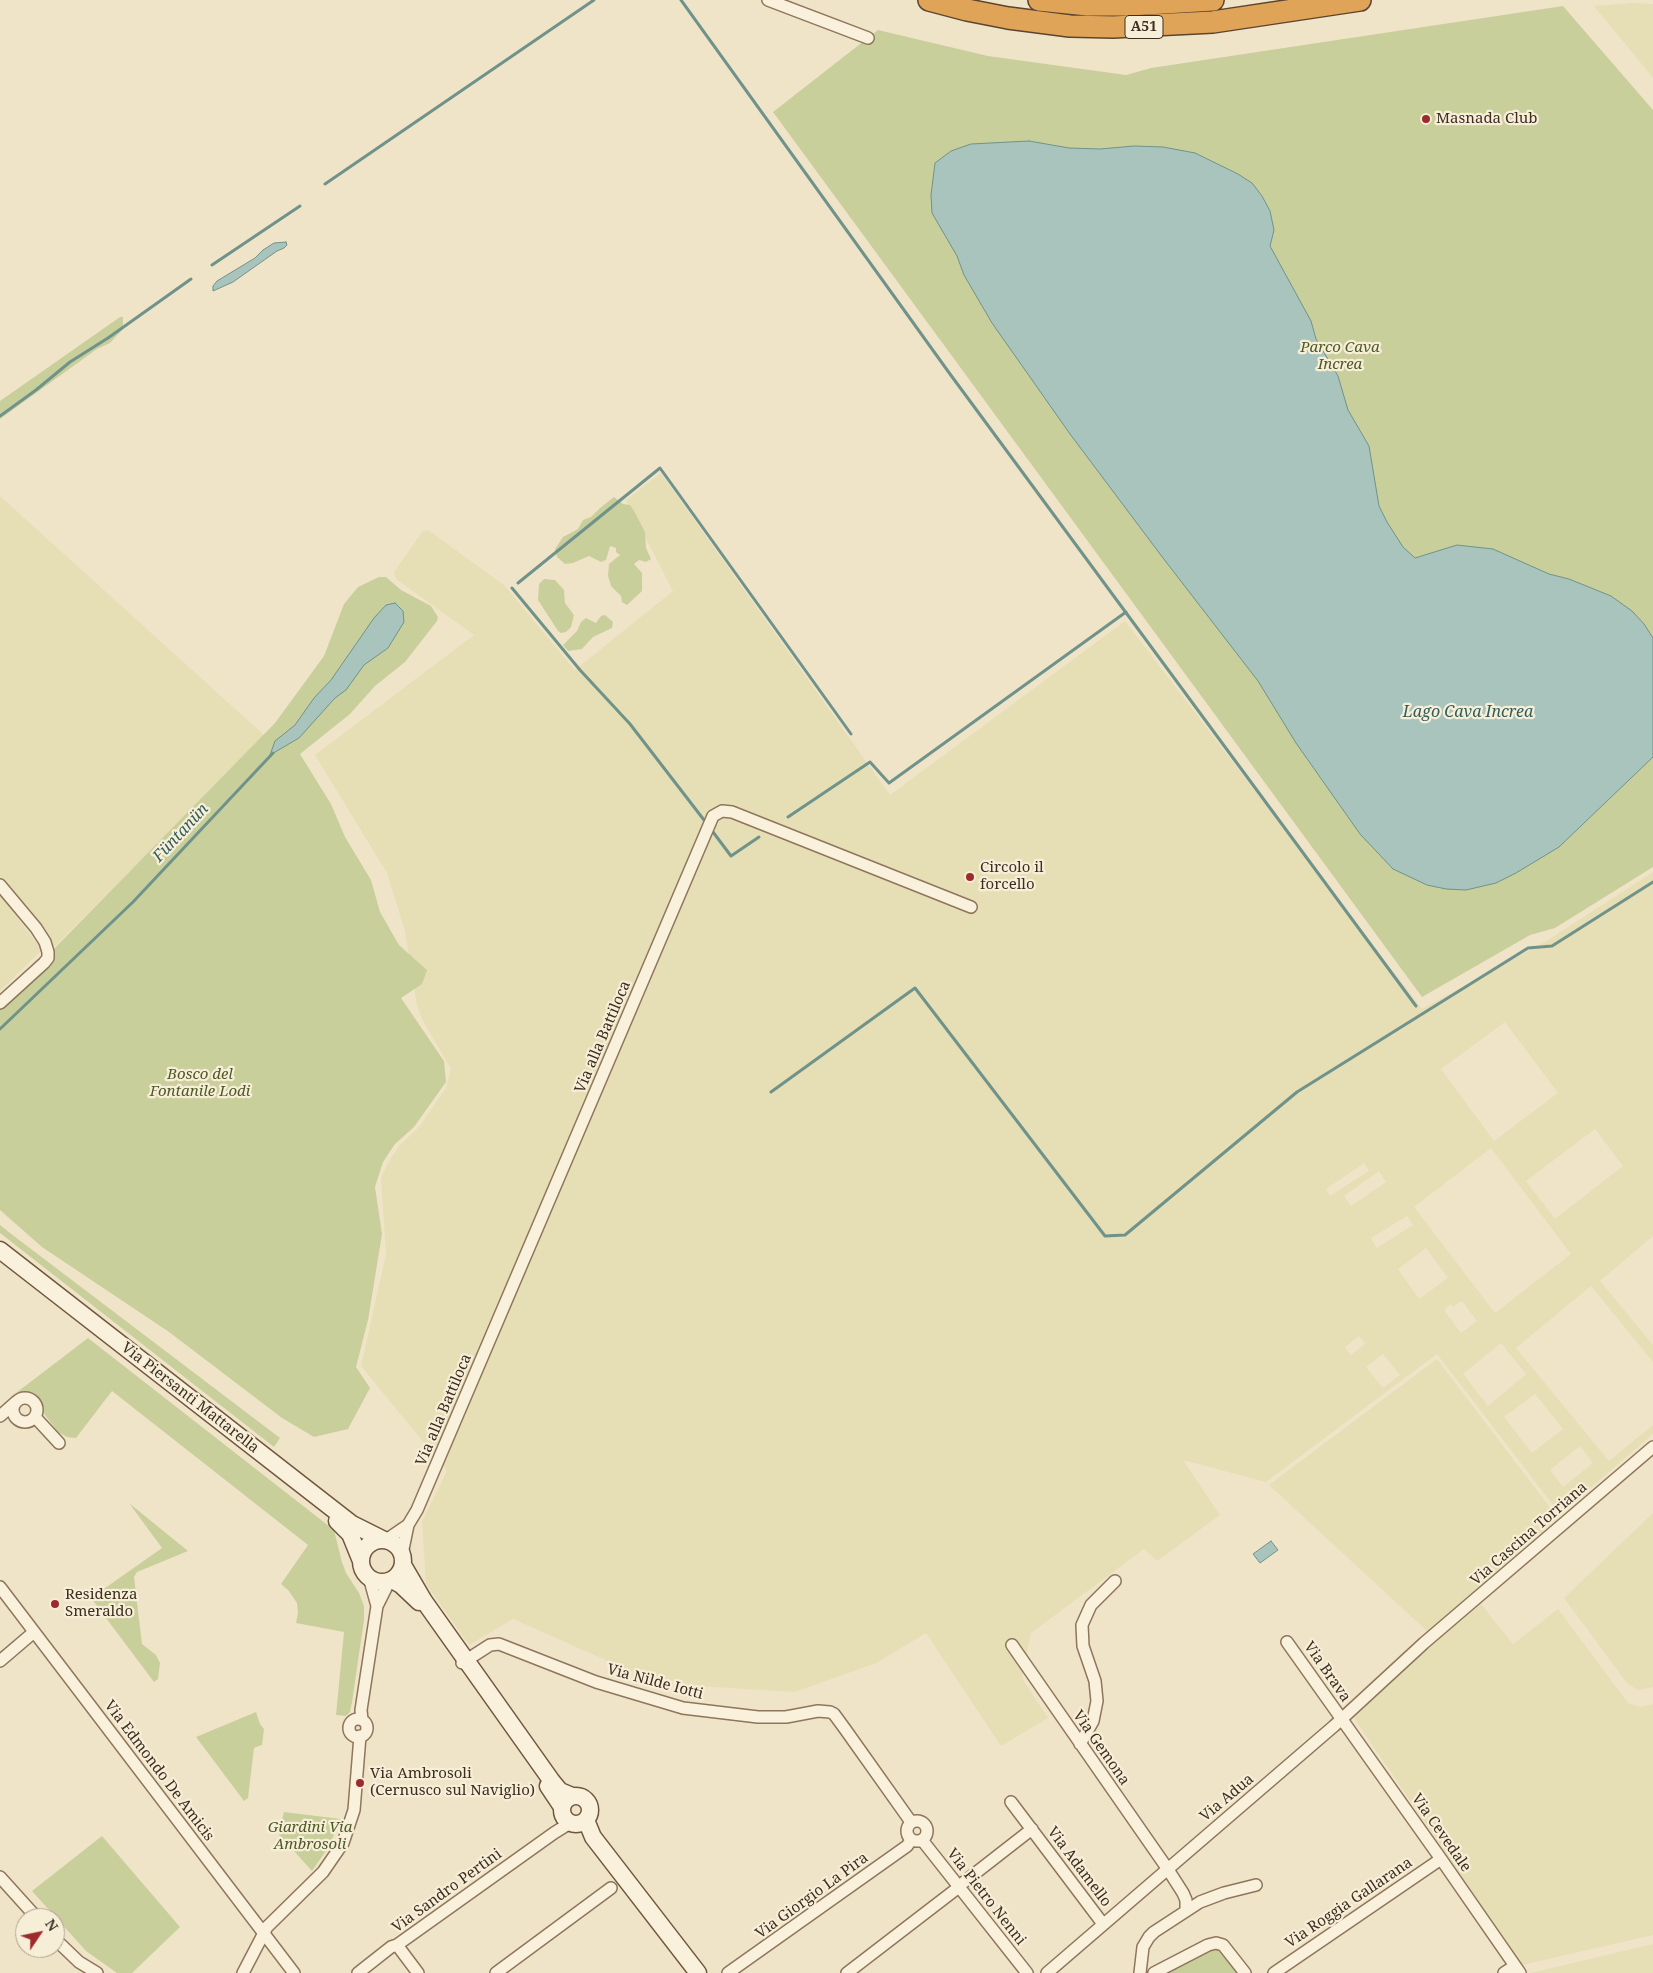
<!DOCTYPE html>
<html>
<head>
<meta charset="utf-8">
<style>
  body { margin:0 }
  #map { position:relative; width:1653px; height:1973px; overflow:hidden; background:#f0e4c8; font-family:"Noto Serif",serif }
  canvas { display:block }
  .north { position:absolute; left:15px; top:1908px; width:50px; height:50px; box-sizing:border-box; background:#f7eed8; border:1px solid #ada18e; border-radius:50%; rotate:56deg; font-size:14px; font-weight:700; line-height:20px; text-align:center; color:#3d2e20 }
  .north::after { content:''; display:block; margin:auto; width:18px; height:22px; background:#9e2a2b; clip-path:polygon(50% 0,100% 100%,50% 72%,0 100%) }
</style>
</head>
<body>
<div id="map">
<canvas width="1653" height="1973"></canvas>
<div class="north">N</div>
</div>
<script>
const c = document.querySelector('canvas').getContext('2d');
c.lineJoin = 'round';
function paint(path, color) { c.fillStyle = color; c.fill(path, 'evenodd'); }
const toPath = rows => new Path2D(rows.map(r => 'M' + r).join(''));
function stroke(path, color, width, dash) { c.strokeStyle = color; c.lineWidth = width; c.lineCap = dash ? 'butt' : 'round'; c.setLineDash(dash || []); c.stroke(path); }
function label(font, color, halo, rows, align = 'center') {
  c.font = font + ' "Noto Serif",serif'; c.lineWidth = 4.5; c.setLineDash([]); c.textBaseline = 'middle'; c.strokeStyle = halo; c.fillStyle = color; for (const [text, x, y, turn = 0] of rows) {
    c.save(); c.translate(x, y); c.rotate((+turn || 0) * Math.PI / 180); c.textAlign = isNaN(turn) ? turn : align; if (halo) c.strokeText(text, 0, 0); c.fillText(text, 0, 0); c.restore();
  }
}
paint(toPath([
  [1631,3,1653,4,1653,78,1594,6],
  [661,473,890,795,1125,621,1422,1009,1548,940,1653,872,1653,1236,1600,1281,1653,1345,1653,1362,1591,1286,1516,1348,1609,1461,1653,1425,1653,1434,1560,1514,1437,1354,1266,1482,1183,1460,1220,1515,1157,1561,1144,1549,1031,1633,1022,1678,1048,1718,1001,1746,926,1633,876,1663,795,1692,696,1686,630,1671,513,1619,469,1645,426,1584,422,1521,447,1471,361,1366,386,1254,381,1178,389,1161,400,1145,419,1127,446,1088,451,1069,423,1021,417,1006,405,931,387,873,315,755,474,635,396,579,394,572,422,532,428,530,504,585,575,670,673,591,626,500],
  [1505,1022,1558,1093,1494,1141,1441,1069],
  [1595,1129,1623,1166,1555,1219,1526,1181],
  [1491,1148,1571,1254,1495,1313,1414,1207],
  [1364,1163,1369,1171,1330,1196,1326,1189],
  [1379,1171,1386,1182,1351,1206,1344,1196],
  [1407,1216,1413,1225,1377,1248,1371,1238],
  [1426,1248,1448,1278,1419,1299,1398,1269],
  [1462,1301,1477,1321,1461,1333,1444,1310,1451,1304,1453,1307],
  [1359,1336,1365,1344,1351,1355,1345,1347],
  [1501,1343,1526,1374,1488,1406,1463,1374],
  [1383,1354,1400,1375,1383,1388,1366,1367],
  [1535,1394,1563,1429,1532,1453,1504,1417],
  [1580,1446,1593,1463,1563,1487,1550,1470],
  [0,496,265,736,52,949,0,882],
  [0,895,42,950,0,991],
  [1437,1359,1558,1518,1428,1632,1269,1485],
  [1653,1513,1653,1687,1638,1690,1627,1683,1564,1598],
  [1481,1604,1513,1644,1558,1609,1628,1703,1640,1707,1653,1704,1653,1935,1522,1965,1354,1718,1418,1657],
  [1653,1944,1653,1973,1531,1973]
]), '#e6deb5');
paint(toPath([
  [1563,6,1653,110,1653,867,1555,928,1530,935,1422,997,773,112,878,30,988,56,1126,75,1151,68],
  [120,317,123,317,123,329,110,343,97,349,0,419,0,401],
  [614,497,623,504,630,505,634,511,645,532,646,548,651,559,646,562,639,560,634,564,642,573,642,591,627,605,622,602,621,596,611,586,608,576,609,564,620,555,616,552,616,548,610,546,606,560,601,562,589,556,573,563,565,564,557,557,555,549,563,537,578,529,583,520,591,517,600,508],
  [379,577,386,577,401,590,431,606,438,617,437,621,405,662,375,686,350,714,300,754,331,804,345,837,371,880,380,912,399,945,427,970,422,984,401,998,444,1061,446,1082,414,1127,395,1144,383,1162,375,1187,382,1234,368,1320,356,1367,370,1388,348,1429,314,1437,282,1418,169,1332,42,1247,0,1210,0,1004,275,723,324,656,344,604,358,587],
  [544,579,555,580,564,590,565,603,574,615,571,627,566,632,561,633,558,631,538,600,539,584],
  [605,615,613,622,612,628,593,637,582,649,568,651,563,645,577,631,581,622,586,618,596,623,601,616],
  [0,1225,10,1233,280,1438,274,1447,0,1233],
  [88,1338,334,1530,342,1562,346,1573,359,1593,364,1606,364,1620,352,1702,350,1712,346,1716,336,1715,344,1632,296,1623,298,1613,297,1603,288,1590,281,1584,308,1545,112,1391,76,1438,67,1437,58,1432,45,1415,39,1398,33,1393,25,1391,16,1393],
  [129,1503,188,1551,137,1572,134,1577,142,1644,156,1655,160,1663,158,1679,154,1682,91,1598,162,1548],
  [256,1712,260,1724,264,1729,262,1745,254,1748,248,1798,244,1801,196,1737],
  [284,1812,341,1819,328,1848,312,1871,274,1829,281,1824],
  [102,1836,180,1927,132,1973,117,1973,86,1951,32,1891],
  [1217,1946,1240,1973,1164,1973]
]), '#c9cf9b');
const water = toPath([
  [1029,141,1069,148,1100,149,1134,146,1163,147,1195,153,1238,174,1252,183,1262,196,1270,211,1274,230,1270,246,1311,321,1316,339,1338,376,1348,410,1369,446,1379,506,1387,522,1403,547,1415,558,1457,545,1493,549,1549,574,1569,579,1611,596,1632,611,1644,624,1653,638,1653,757,1559,847,1516,873,1496,883,1466,890,1446,889,1427,885,1393,869,1360,834,1296,743,1258,681,1163,558,1070,434,992,323,964,275,957,256,932,213,931,195,935,163,951,151,971,144,1029,141],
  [286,242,287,245,284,248,277,251,233,282,213,291,213,286,217,281,255,258,263,250,274,243,286,242],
  [395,603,403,611,404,622,388,648,364,665,346,690,335,698,299,738,270,755,275,741,295,725,314,698,331,680,374,618,386,605,395,603],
  [1271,1541,1278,1550,1260,1563,1253,1554,1271,1541]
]);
paint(water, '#a9c4bc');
stroke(water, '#6f938a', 1);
stroke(toPath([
  [681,0,950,374,1416,1006],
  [325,184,594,0],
  [212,265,300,206],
  [0,416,36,390,70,362,108,338,191,279],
  [518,583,660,468,851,734],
  [512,588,580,670,630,724,704,820],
  [788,817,870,762,889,783,1126,612],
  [713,832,731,856,759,837],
  [0,1029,133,902,273,753],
  [771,1092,915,988,1105,1236,1125,1235,1297,1092,1528,948,1552,946,1653,882]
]), '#6f938a', 3);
const street = toPath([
  [768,0,868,38],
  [0,885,36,928,45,942,48,952,48,958,44,963,0,1003],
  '13 1410a12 12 0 1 1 24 0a12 12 0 1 1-24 0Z',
  [0,1416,16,1402],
  [35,1417,59,1443],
  [386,1540,408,1525],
  [402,1554,408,1525,417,1510,713,816,722,811,732,812,971,907],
  [369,1577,377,1606],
  [0,1587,294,1973],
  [1287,1642,1441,1859,1520,1973],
  [1012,1645,1167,1868,1183,1893,1186,1900,1186,1910],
  [0,1661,34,1632],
  [462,1663,490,1645,499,1644,596,1682,683,1708,758,1717,786,1717,818,1711,830,1712,834,1714,845,1729,911,1822],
  '349 1728a9 9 0 1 1 18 0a9 9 0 1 1-18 0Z',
  [362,1720,361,1710,377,1606,389,1582],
  [1080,1744,1093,1721,1097,1701,1095,1681,1083,1646,1082,1625,1091,1605,1115,1581],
  [1011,1802,1103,1924],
  '907 1831a10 10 0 1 1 20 0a10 10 0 1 1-20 0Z',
  [922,1840,1027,1973],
  [0,1877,37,1918],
  [964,1882,1032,1829],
  [55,1939,79,1962,97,1973],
  [397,1945,418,1973],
  [243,1973,267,1927,323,1872,343,1843,354,1810,360,1736],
  [358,1973,391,1947,397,1945,554,1833,570,1823],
  [496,1973,611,1888],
  [728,1973,907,1846,911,1840],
  [847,1973,959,1887],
  [1047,1973,1334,1726,1424,1643,1653,1447],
  [1140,1973,1143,1947,1149,1937,1154,1932,1200,1902,1224,1893,1256,1885],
  [1154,1973,1208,1945,1216,1943,1223,1945,1245,1973],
  [1274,1973,1441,1859],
  [1504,1973,1515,1966]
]);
const secondary = toPath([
  [0,1250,352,1524,384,1540],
  [337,1521,350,1534,361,1561],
  '361 1561a21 21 0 1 1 42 0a21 21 0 1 1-42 0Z',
  [403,1565,424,1601,551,1780,560,1791,572,1796],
  [392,1580,401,1585,419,1602],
  [548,1786,562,1807],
  '562 1810a14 14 0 1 1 28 0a14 14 0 1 1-28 0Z',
  [586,1820,593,1837,698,1973]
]);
const highway = toPath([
  [929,0,967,10,1008,18,1070,26,1113,27,1213,22,1360,0],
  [1039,0,1088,5,1130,5,1213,0]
]);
stroke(street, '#8d765c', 14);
stroke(secondary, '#6f573f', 19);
stroke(highway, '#5b4430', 24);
stroke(street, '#faf1dc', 11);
stroke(secondary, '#faf1dc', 16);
stroke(highway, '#e0a458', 21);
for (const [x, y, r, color] of [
  [1426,119,5,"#9e2a2b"],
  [970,877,5,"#9e2a2b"],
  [55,1604,5,"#9e2a2b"],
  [360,1783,5,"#9e2a2b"]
]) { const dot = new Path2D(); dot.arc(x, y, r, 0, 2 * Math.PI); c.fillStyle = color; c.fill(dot); stroke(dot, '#f7eed8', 2); }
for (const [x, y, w] of [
  [1144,27,38]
]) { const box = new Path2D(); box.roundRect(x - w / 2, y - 11.5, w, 23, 4); c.fillStyle = '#f7eed8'; c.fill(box); stroke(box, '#3d2e20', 1); }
label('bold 14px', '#3d2e20', null, [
  ["A51",1144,27]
]);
label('15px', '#3d2e20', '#f7eed8', [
  ["Masnada Club",1436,119],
  ["Circolo il",980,868],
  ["forcello",980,885],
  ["Residenza",65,1595],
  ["Smeraldo",65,1612],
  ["Via Ambrosoli",370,1774],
  ["(Cernusco sul Naviglio)",370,1791]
], 'left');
label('italic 15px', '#4d5a26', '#f7eed8', [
  ["Parco Cava",1340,348],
  ["Increa",1340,365],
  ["Bosco del",200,1075],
  ["Fontanile Lodi",200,1092],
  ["Giardini Via",310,1828],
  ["Ambrosoli",310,1845]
]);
label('15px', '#3d2e20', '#f7eed8', [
  ["Via alla Battiloca",603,1037,-67],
  ["Via Piersanti Mattarella",190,1398,38],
  ["Via alla Battiloca",444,1410,-67],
  ["Via Cascina Torriana",1529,1534,-41],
  ["Via Brava",1327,1672,55],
  ["Via Nilde Iotti",655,1682,15],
  ["Via Gemona",1101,1748,55],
  ["Via Edmondo De Amicis",159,1771,53],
  ["Via Adua",1227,1798,-40],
  ["Via Cevedale",1441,1833,55],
  ["Via Adamello",1079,1867,53],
  ["Via Sandro Pertini",447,1891,-36],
  ["Via Giorgio La Pira",812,1896,-36],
  ["Via Pietro Nenni",986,1897,52],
  ["Via Roggia Gallarana",1349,1903,-34]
]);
label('italic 16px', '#2f5d5a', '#f7eed8', [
  ["Lago Cava Increa",1468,712],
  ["Füntanün",181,833,-47]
]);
</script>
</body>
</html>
